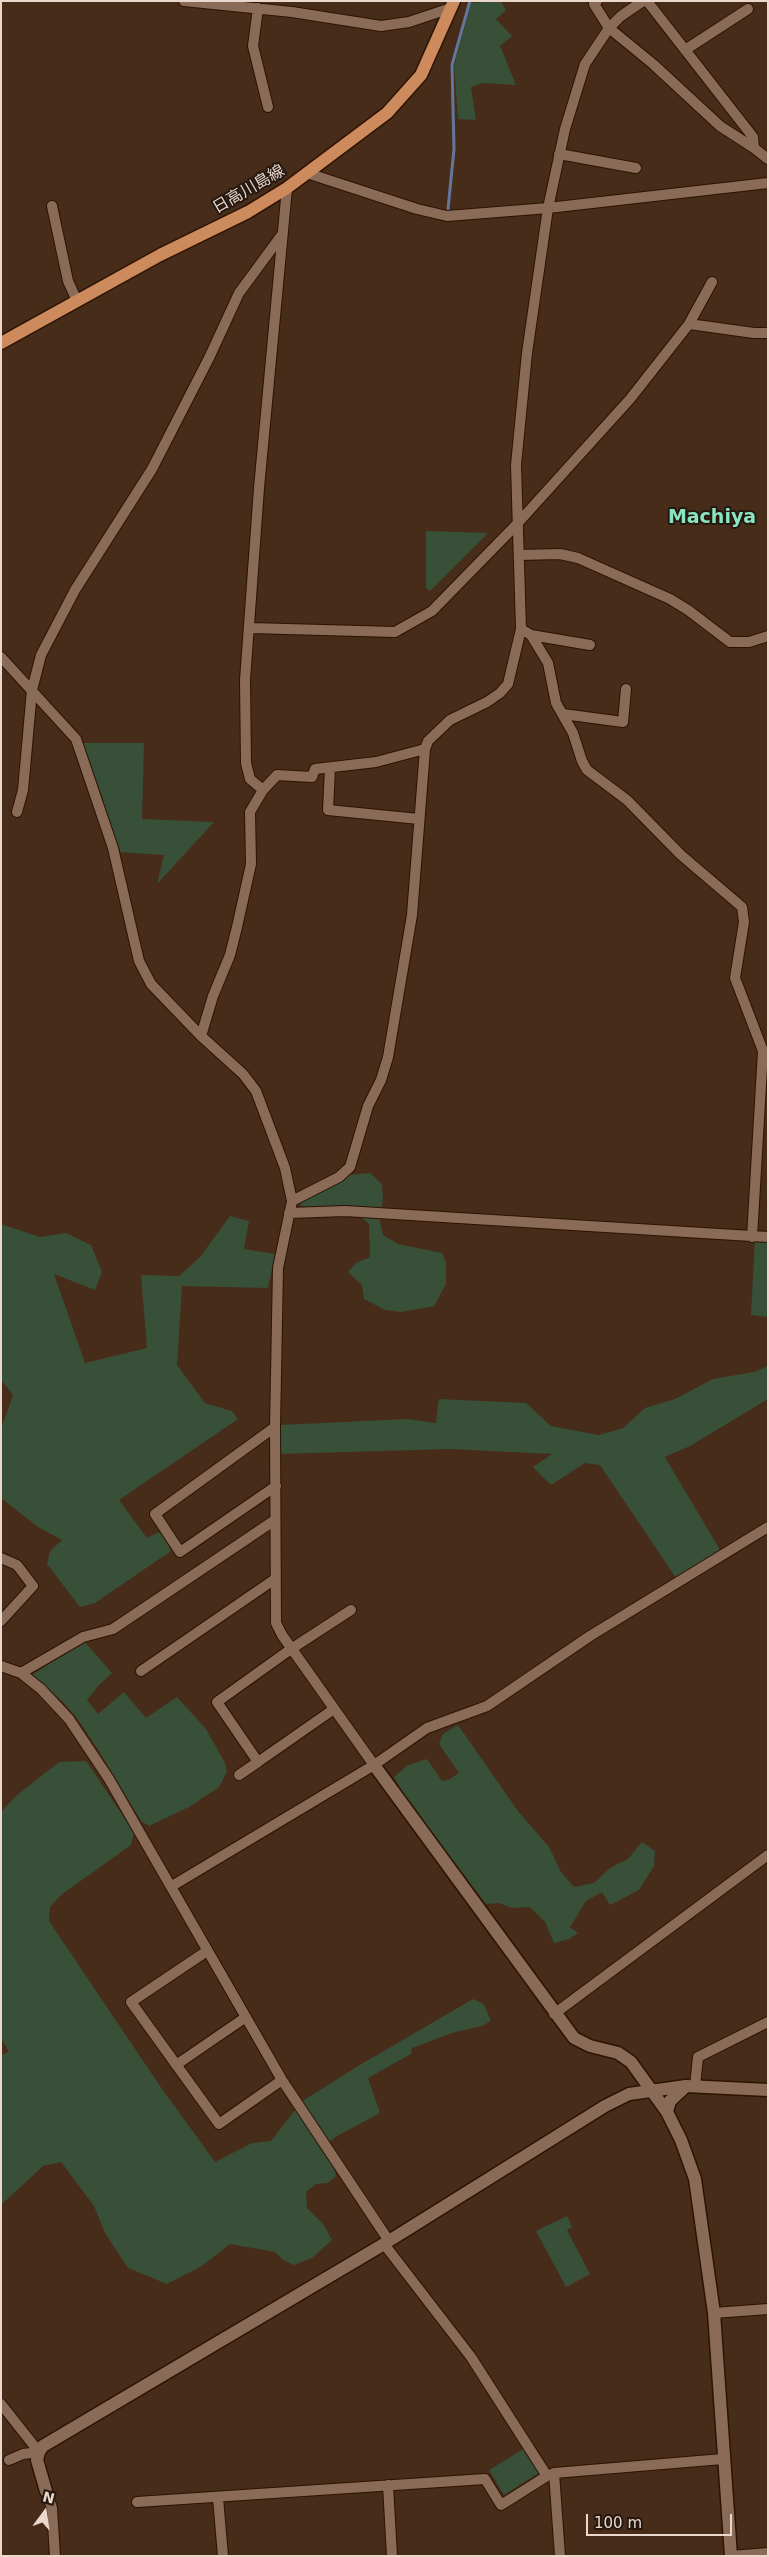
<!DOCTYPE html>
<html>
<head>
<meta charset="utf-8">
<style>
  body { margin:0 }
  #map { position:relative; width:769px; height:2557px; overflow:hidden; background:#472c1a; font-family:"DejaVu Sans",sans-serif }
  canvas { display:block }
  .frame { position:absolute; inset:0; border:2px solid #ead8cd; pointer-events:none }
  .north { position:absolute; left:20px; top:2487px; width:50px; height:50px; -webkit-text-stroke:4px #241810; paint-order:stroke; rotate:14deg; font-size:14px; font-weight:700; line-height:20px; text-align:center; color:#ead8cd }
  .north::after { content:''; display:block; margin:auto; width:18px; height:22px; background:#ead8cd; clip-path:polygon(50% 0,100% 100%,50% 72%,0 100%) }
  .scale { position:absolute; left:586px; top:2514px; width:146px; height:22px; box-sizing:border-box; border:2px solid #ead8cd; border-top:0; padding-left:6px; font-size:15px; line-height:18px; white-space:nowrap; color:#ead8cd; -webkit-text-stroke:4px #241810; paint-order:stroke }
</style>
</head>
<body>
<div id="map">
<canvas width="769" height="2557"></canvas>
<div class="frame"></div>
<div class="north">N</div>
<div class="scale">100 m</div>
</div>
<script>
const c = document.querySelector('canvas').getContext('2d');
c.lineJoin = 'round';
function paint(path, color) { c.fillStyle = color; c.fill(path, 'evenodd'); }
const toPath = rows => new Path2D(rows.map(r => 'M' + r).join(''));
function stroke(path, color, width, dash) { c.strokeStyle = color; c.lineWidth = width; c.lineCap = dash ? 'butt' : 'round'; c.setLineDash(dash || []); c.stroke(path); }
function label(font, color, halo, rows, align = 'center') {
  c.font = font + ' "DejaVu Sans","Noto Sans JP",sans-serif'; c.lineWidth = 4; c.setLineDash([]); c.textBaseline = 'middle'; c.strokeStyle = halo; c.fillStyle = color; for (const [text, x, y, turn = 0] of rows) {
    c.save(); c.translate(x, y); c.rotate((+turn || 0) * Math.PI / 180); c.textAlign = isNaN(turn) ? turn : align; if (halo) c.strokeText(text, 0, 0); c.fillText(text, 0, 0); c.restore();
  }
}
paint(toPath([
  [501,1,506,10,496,19,512,36,500,46,516,85,483,83,471,87,476,120,458,119,454,66,471,3],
  [426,531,488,533,430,591,426,588],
  [81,743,144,743,142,819,214,822,157,884,164,855,118,852],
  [370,1173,382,1184,383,1198,380,1221,383,1235,398,1244,442,1253,446,1262,446,1284,434,1306,401,1312,385,1310,364,1299,362,1285,348,1272,356,1263,370,1257,369,1224,363,1219,358,1207,302,1208,300,1202,348,1175],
  [230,1216,249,1221,244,1249,275,1254,268,1288,182,1286,177,1365,205,1403,232,1411,238,1419,119,1500,147,1538,157,1533,163,1533,171,1551,95,1603,80,1607,47,1564,50,1551,62,1540,38,1527,1,1498,1,1429,13,1395,1,1380,1,1224,40,1237,66,1233,91,1245,102,1272,95,1290,54,1274,85,1363,147,1348,141,1275,179,1276,200,1257],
  [755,1239,768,1240,768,1317,751,1315],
  [768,1366,768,1399,690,1446,665,1457,720,1550,676,1578,600,1465,585,1463,551,1485,533,1467,552,1454,449,1449,279,1454,280,1425,407,1419,436,1423,439,1399,526,1403,551,1426,599,1435,623,1428,645,1408,675,1399,713,1379,754,1372],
  [84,1641,112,1673,99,1685,87,1700,98,1714,124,1692,146,1718,177,1697,206,1729,225,1763,227,1772,219,1787,189,1807,149,1826,141,1821,97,1748,76,1717,62,1701,32,1675],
  [458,1725,518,1811,549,1847,561,1872,574,1887,594,1883,610,1868,628,1859,642,1842,655,1851,654,1866,639,1890,610,1905,602,1892,586,1901,570,1927,578,1933,569,1939,554,1943,545,1922,530,1907,512,1908,499,1903,486,1904,407,1800,394,1777,408,1765,427,1759,442,1781,448,1780,459,1773,439,1744,443,1734],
  [86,1761,134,1832,131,1845,61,1895,50,1907,49,1921,160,2086,215,2162,252,2143,271,2141,301,2102,358,2066,473,1999,484,2004,491,2021,482,2026,452,2033,412,2048,411,2054,368,2078,380,2113,337,2136,322,2147,333,2162,336,2176,328,2183,316,2184,306,2192,307,2208,323,2224,332,2240,312,2258,294,2265,283,2260,275,2252,230,2244,202,2266,167,2284,128,2268,105,2233,94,2206,61,2162,43,2166,1,2205,1,2055,9,2052,1,2038,1,1812,17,1795,59,1762],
  [567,2216,572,2227,567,2230,590,2274,566,2287,536,2231],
  [525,2448,540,2472,504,2495,489,2470]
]), '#384f38');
stroke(toPath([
  [448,209,454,149,452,65,470,1]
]), '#63769b', 3);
const minor = toPath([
  [184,1,292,12,381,26,409,22,451,8],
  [597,1,594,4,609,28,653,64,720,126,754,148,768,159],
  [647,1,753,137,754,148],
  [258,8,253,46,268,107],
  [685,50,748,9],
  [559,154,636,168],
  [307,173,417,209,447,216,548,208,768,183],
  [52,206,68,281,77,301],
  [689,324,754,333,768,333],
  [519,555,560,554,578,558,670,599,688,610,730,642,749,642,768,636],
  [250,628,395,632,432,611,517,524,630,399,689,324,712,282],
  [521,629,531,635,548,663,556,703,573,733,582,761,587,770,627,800,681,855,742,907,744,922,735,978,763,1051,752,1237],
  [531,635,590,645],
  [1,657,76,739,113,848,139,961,151,984,201,1036,243,1074,256,1091,285,1168,292,1201,278,1268,275,1427,276,1623,282,1635,374,1765],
  [563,714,623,722,626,689],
  [330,768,328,810,419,819],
  [263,790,277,775,312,777,315,769,376,762,425,749],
  [17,812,23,790,32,690,41,655,75,590,152,469,209,358,239,293,281,236],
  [201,1036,213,996,230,955,237,927,251,864,250,812,263,790,250,779,246,763,245,680,259,488,287,188],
  [292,1201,339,1177,350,1167,368,1106,381,1080,388,1057,412,915,425,749,428,741,450,720,487,702,500,693,508,684,521,629,516,465,527,353,548,208,565,129,585,64,609,28,621,16,643,1],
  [289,1213,345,1211,768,1237],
  [275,1427,155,1514,180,1552,276,1486],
  [1,1558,17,1565,33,1586,1,1621],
  [1,1666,21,1673,41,1689,69,1719,109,1779,282,2080,389,2241],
  [141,1671,275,1579],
  [21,1673,83,1637,113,1629,275,1520],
  [334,1709,258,1762,217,1702,291,1649,351,1610],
  [239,1775,258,1762],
  [172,1886,374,1765,427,1728,487,1706,590,1636,768,1527],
  [207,1951,131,2002,219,2124,282,2080],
  [554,2014,768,1855],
  [176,2065,246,2017],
  [695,2086,698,2057,768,2022],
  [384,2244,471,2357,547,2476,554,2473],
  [714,2313,768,2309],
  [1,2404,39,2452],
  [9,2460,23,2454,39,2452],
  [388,2485,392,2556],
  [46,2491,52,2508,55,2556],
  [218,2498,223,2556],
  [137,2502,485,2479,501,2505,547,2476],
  [560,2556,554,2473,723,2459],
  [731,2556,768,2553]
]);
const tertiary = toPath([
  [374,1765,574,2038,590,2046,618,2053,631,2062,667,2112,681,2140,695,2179,714,2313,731,2556],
  [667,2112,670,2101,686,2086],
  [46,2491,37,2460,39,2452,43,2446,384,2244,605,2106,629,2094,686,2086,768,2090]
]);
const primary = toPath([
  [1,343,160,255,248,212,287,188,387,113,421,75,454,1]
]);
stroke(minor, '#2c1303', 12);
stroke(tertiary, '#2c1303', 15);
stroke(primary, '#2c1303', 15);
stroke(minor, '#8a6b58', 10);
stroke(tertiary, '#8a6b58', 12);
stroke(primary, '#cc8a5d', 12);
label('16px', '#ead8cd', '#241810', [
  ["日高川島線",249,190,-30]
]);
label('bold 19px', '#8be4c0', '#241810', [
  ["Machiya",712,518]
]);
</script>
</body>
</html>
